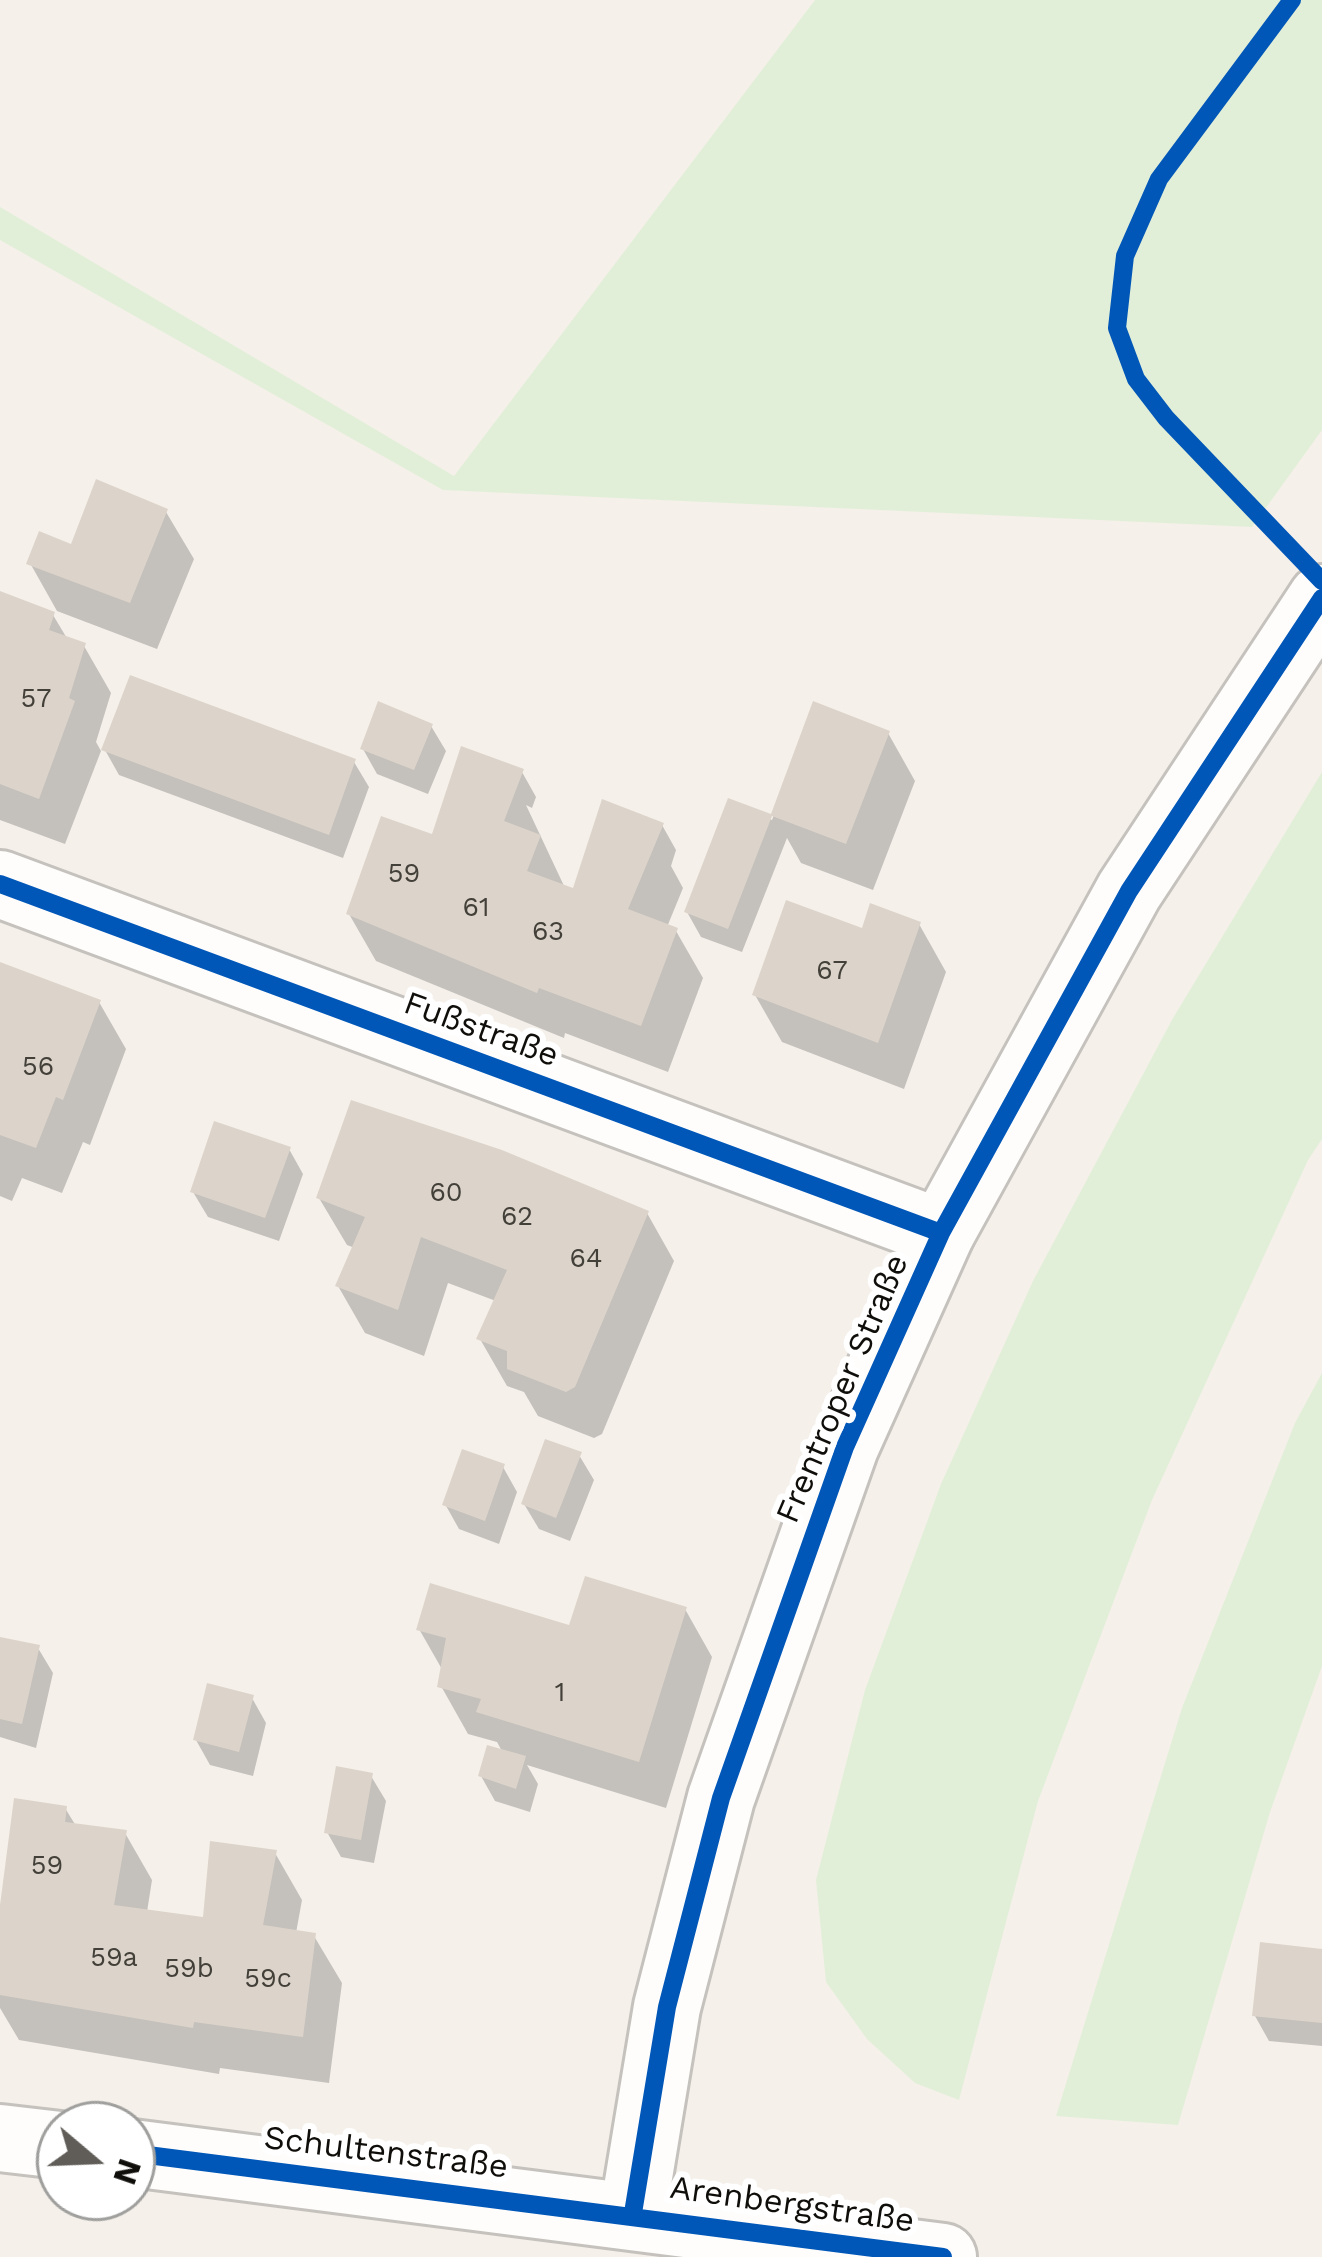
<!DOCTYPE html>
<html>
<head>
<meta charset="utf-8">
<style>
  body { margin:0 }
  #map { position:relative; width:1322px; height:2257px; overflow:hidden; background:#f5f0ea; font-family:"Work Sans",sans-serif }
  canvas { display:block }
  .north { position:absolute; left:36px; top:2101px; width:120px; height:120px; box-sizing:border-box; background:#fff; border:3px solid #9f9f9d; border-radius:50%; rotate:109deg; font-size:33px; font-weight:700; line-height:48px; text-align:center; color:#100e0a }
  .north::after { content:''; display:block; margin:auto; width:42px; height:54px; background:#605d58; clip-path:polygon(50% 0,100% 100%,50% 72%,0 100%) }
</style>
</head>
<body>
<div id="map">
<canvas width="1322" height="2257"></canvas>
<div class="north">N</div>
</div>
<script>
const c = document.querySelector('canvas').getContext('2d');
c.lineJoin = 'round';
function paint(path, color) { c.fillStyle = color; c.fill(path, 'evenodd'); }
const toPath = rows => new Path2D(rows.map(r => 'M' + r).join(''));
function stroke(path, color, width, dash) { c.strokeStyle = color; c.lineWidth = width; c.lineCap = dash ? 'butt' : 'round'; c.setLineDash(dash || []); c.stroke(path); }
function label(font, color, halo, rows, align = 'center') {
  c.font = font + ' "Work Sans",sans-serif'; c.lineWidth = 12; c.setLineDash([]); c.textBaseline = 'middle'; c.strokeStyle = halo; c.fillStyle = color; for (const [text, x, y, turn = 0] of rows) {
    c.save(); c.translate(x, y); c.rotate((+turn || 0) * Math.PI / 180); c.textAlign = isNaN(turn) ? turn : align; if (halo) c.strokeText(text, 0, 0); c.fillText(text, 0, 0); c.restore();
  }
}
paint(toPath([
  [815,0,1322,0,1322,430,1252,527,443,490,0,240,0,207,454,476],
  [1322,772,1322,1139,1308,1160,1152,1500,1038,1801,959,2100,915,2083,867,2039,826,1982,816,1880,865,1690,941,1484,1033,1281,1173,1018],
  [1322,1373,1322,1666,1270,1812,1178,2125,1056,2116,1182,1708,1295,1423]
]), '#e2efd8');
paint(toPath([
  [166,512,194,559,157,649,57,611,30,563],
  [0,595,53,615,68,640,84,646,111,693,96,742,101,751,65,844,0,820],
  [815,705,888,733,915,781,873,890,801,863,787,838,742,952,701,937,687,912,729,802,772,820],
  [431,726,446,751,428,794,377,774,363,749],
  [105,750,354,762,369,787,343,858,119,775],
  [522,772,536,797,532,808,526,805,565,888,575,892,662,825,676,850,671,866,683,888,667,927,676,931,703,978,668,1072,565,1033,564,1038,376,961,349,914,434,838],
  [919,924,946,972,904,1089,782,1042,755,995,864,932],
  [0,965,99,1002,126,1049,90,1145,83,1142,62,1193,22,1178,12,1201,0,1196],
  [289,1149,303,1174,279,1241,208,1217,193,1192],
  [319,1198,647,1213,674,1261,602,1434,594,1438,538,1416,524,1392,507,1386,480,1339,496,1301,448,1283,424,1356,365,1333,338,1286,355,1248,347,1245],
  [579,1455,594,1480,570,1541,539,1529,524,1504],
  [503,1467,517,1492,499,1544,459,1529,445,1504],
  [685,1609,712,1657,666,1808,527,1765,538,1784,530,1812,495,1801,481,1776,503,1753,497,1742,468,1734,441,1686,443,1671,419,1629,571,1629],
  [38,1648,53,1673,36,1748,0,1737,0,1653],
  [252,1698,266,1723,253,1776,210,1765,196,1740],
  [371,1776,386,1801,374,1863,341,1857,327,1832],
  [65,1808,76,1826,125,1833,152,1880,147,1912,206,1921,275,1853,302,1900,296,1933,314,1936,342,1983,329,2083,220,2068,219,2074,19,2040,0,2008,0,1928],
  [1322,1952,1322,2046,1269,2041,1255,2016]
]), '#0003');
paint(toPath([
  [96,479,168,509,130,603,26,564,39,531,71,544],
  [0,591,55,612,49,630,86,643,69,698,75,701,39,799,0,784],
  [130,675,356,759,329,835,101,750],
  [378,701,433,724,414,770,360,749],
  [813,701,890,731,846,844,772,816,728,929,684,912,728,798,771,814],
  [461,746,524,769,504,821,541,835,527,871,573,888,602,799,664,823,628,909,678,928,641,1026,539,988,537,993,346,914,381,816,432,834],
  [786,900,862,928,870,903,921,922,878,1043,752,995],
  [0,962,101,1000,63,1100,56,1097,36,1148,0,1135],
  [351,1100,502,1150,649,1211,575,1387,566,1392,507,1369,507,1351,476,1339,507,1270,421,1237,398,1310,335,1286,365,1217,316,1198],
  [214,1121,291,1147,265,1218,190,1192],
  [545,1439,582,1452,556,1518,521,1504],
  [462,1449,505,1464,485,1521,442,1505],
  [585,1576,687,1607,639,1762,476,1712,481,1699,437,1687,446,1638,416,1630,430,1583,569,1625],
  [0,1637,40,1645,22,1724,0,1719],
  [207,1683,254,1695,239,1752,193,1740],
  [487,1745,526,1756,516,1789,478,1776],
  [336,1766,373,1773,361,1840,324,1833],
  [14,1798,67,1806,65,1822,127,1830,114,1905,203,1917,210,1841,277,1850,263,1925,316,1933,303,2037,194,2022,193,2028,0,1995,0,1905],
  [1260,1942,1322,1949,1322,2023,1252,2016]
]), '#dcd4ca');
const street = toPath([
  [0,884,941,1233]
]);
const secondary = toPath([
  [0,2138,60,2145],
  [132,2153,943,2257],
  [633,2213,667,2007,721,1798,845,1447,941,1233,1129,891,1322,598]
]);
stroke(street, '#c5c2bd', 72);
stroke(secondary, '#c5c2bd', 72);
stroke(street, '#fefdfc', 66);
stroke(secondary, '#fefdfc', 66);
stroke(toPath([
  [1292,0,1159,179,1125,256,1117,328,1136,379,1166,418,1322,581],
  [0,884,941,1233],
  [132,2153,943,2257],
  [633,2213,667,2007,721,1798,845,1447,941,1233,1129,891,1322,598]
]), '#0057b8', 18);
label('27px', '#43403a', null, [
  ["57",36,699],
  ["59",404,874],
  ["61",476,908],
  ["63",548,932],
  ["67",832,971],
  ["56",38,1067],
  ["60",446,1193],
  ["62",517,1217],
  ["64",586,1259],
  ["1",560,1693],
  ["59",47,1866],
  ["59a",114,1958],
  ["59b",189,1969],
  ["59c",268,1979]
]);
label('33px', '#100e0a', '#fff', [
  ["Fußstraße",481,1030,20],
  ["Frentroper Straße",843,1389,-67],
  ["Schultenstraße",386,2153,7],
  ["Arenbergstraße",792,2205,8]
]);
</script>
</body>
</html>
